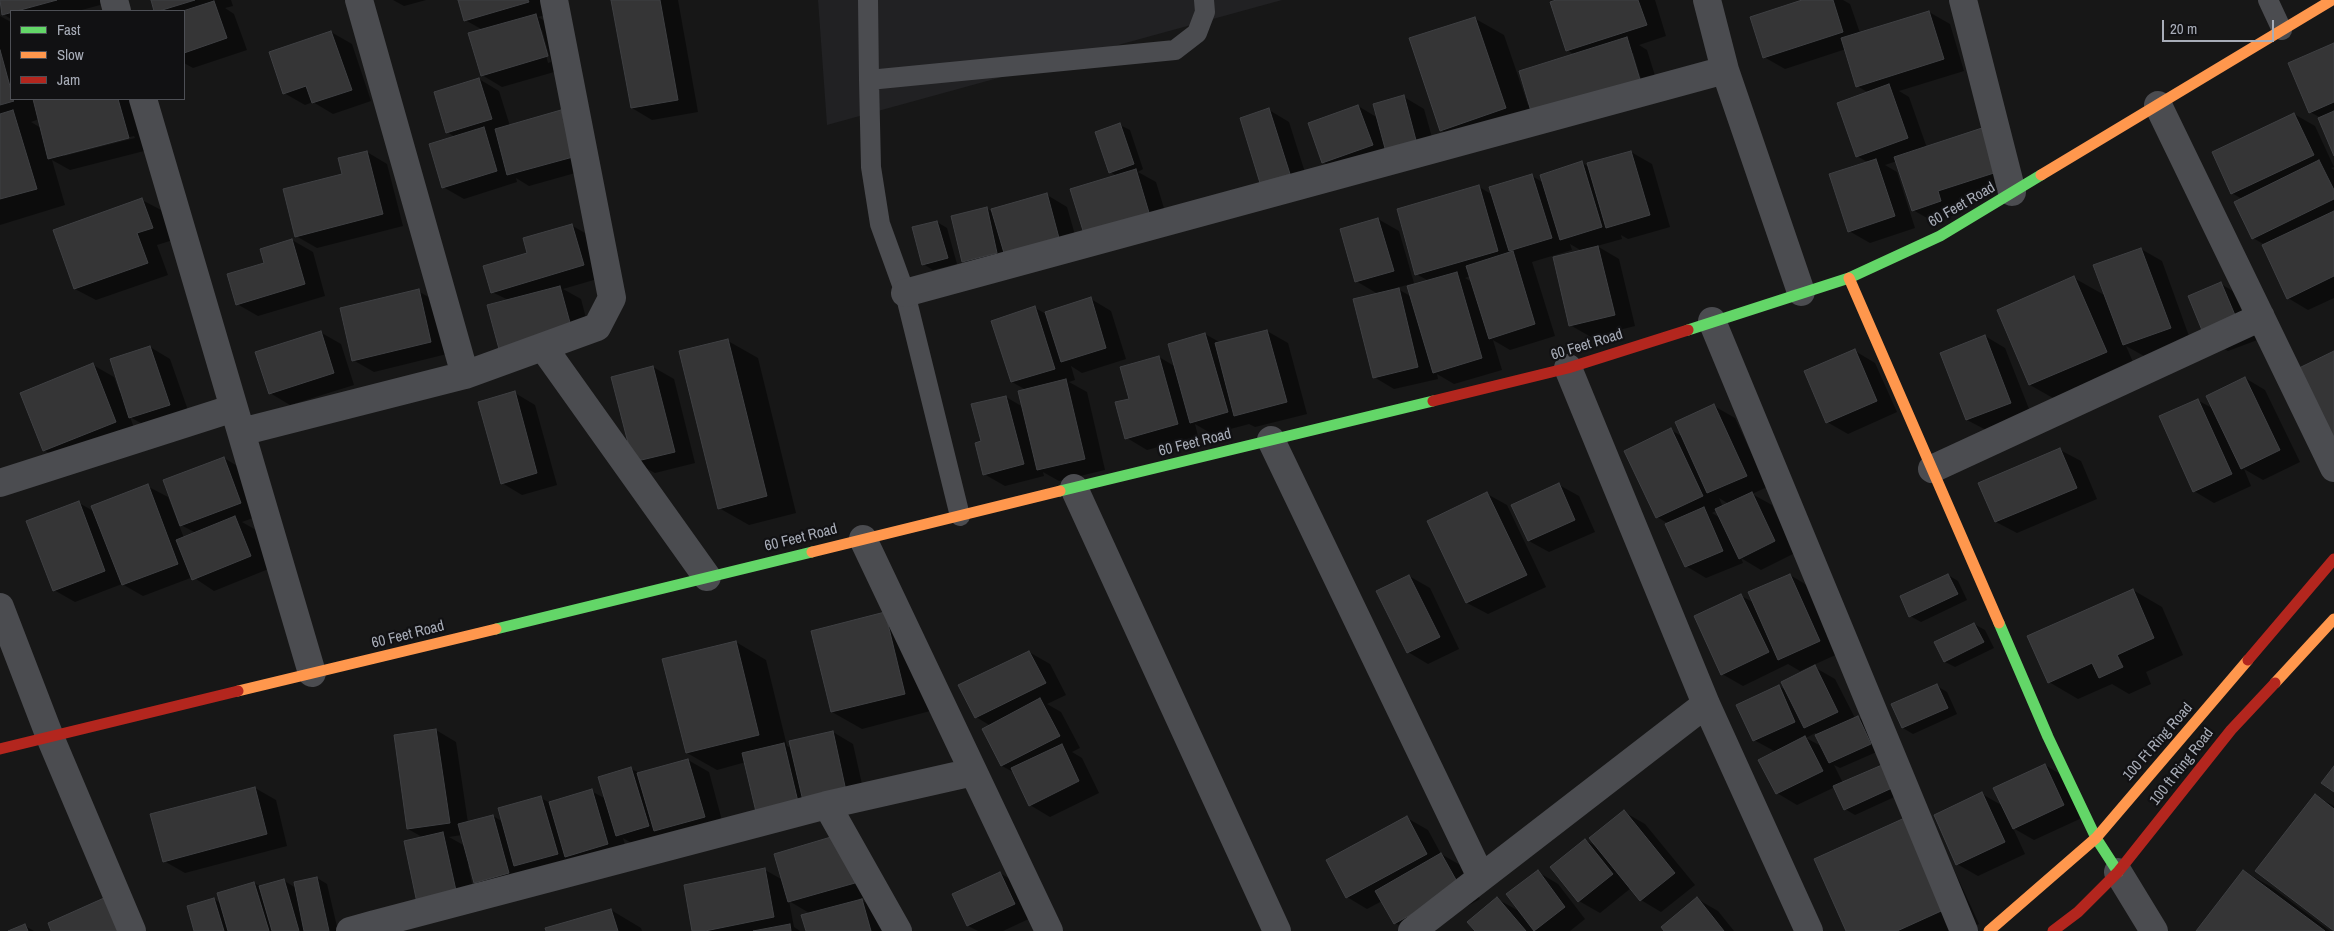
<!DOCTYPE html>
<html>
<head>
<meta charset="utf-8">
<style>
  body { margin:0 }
  #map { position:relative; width:2334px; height:931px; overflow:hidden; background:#171717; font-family:"Archivo Narrow",sans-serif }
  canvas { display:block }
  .legend { position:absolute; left:10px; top:10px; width:175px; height:90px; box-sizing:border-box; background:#111113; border:1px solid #4d4f55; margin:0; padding:6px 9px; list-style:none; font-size:15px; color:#a8adb8 }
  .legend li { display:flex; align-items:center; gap:10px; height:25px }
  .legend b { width:25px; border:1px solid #4d4f55 }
  .scale { position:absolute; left:2162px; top:20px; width:112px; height:22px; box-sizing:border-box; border:2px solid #a8adb8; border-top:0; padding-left:6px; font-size:15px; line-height:18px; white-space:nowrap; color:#a8adb8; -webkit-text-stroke:4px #111113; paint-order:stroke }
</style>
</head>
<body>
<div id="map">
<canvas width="2334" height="931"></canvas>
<ul class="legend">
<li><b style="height:6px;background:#63d668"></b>Fast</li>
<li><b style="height:6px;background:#ff974d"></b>Slow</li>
<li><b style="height:6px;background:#b3261e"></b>Jam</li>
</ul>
<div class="scale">20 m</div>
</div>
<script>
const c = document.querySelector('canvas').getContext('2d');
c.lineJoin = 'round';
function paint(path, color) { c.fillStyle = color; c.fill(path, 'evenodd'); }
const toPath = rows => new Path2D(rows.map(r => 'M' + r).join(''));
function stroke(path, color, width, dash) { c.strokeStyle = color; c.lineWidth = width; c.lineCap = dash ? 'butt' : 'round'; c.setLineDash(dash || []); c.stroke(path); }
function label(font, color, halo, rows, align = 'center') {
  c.font = font + ' "Archivo Narrow",sans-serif'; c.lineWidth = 4.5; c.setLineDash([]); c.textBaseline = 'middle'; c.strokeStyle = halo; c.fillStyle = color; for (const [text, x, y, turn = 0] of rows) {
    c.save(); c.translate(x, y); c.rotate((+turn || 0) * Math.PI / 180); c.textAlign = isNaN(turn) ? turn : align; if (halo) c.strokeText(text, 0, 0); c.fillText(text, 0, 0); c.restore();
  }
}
paint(toPath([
  [818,0,1282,0,827,125]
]), '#212123');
paint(toPath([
  [0,0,111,0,111,2,78,11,11,11,11,19,3,14],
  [152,0,231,0,233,6,225,8,234,14,247,50,193,68,184,63,184,11,156,11],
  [393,0,426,0,404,6],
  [460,0,545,0,549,14,538,17,556,27,568,68,502,87,482,75,483,30,465,20],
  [539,30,542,30,551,62,548,63],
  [613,0,678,0,698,112,652,120,632,108],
  [1560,0,1655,0,1666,36,1639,45,1647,50,1661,95,1471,147,1441,130,1474,18,1504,35,1528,105,1575,55,1567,50],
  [1631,53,1633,53,1644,89,1642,89],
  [1806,0,1843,0,1850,4,1860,33,1929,12,1950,24,1964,71,1899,91,1909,97,1927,148,1982,130,2017,184,1958,203,1961,213,1934,222,1913,210,1897,161,1885,165,1897,172,1915,228,1870,243,1849,231,1869,163,1857,156,1869,93,1857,86,1846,49,1785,69,1764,57],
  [0,16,11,22,11,99,135,99,148,150,70,170,52,160,65,205,0,225],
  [39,119,41,128,31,122],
  [134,136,135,138,64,156,64,154],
  [331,32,352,44,371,101,333,114,313,102,305,105,284,93],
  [2334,44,2334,152,2321,118,2310,112],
  [479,79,499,91,510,126,561,112,581,124,593,168,529,186,516,178,517,182,464,199,443,187,455,137,447,132],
  [1404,97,1424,109,1437,155,1344,174,1323,162,1358,106,1378,118],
  [1269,110,1289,122,1309,185,1282,194],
  [2294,114,2315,126,2334,167,2331,168,2334,170,2334,298,2308,310,2288,298,2265,245,2253,238,2242,199,2232,193],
  [1120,125,1130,130,1143,169,1138,172,1156,182,1170,228,1107,248,1117,176,1110,172],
  [367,152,387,164,403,226,317,248,296,236,343,175],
  [1631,152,1652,164,1670,227,1628,239,1621,235,1622,239,1597,246,1619,259,1635,326,1591,337,1570,325,1582,251,1570,244,1572,250,1532,262,1555,336,1510,350,1493,340,1502,370,1454,384,1437,374,1438,379,1394,389,1374,377,1378,294,1356,281,1378,219,1399,231,1414,283,1396,288,1412,297,1429,281,1416,274,1479,187,1493,195,1532,176,1544,183,1582,163,1589,167],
  [1470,276,1472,282,1465,278],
  [1047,195,1067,207,1079,249,984,273,963,261,986,208,994,213],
  [142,200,163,211,173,240,157,245,168,275,96,300,75,289],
  [937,222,947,228,957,264,933,270,923,264],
  [571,225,592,237,604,277,563,289,581,299,592,341,492,292,529,254],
  [292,240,313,252,325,296,258,316,237,304],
  [2141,249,2162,261,2190,339,2144,356,2126,346,2136,369,2060,402,2030,385,1998,310,2074,278,2106,296],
  [2221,284,2241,296,2260,339,2228,351,2208,340],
  [418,291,439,303,451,353,374,372,353,360],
  [1091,299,1111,311,1126,359,1082,373,1071,366,1075,380,1069,382,1087,392,1105,470,1059,481,1043,472,1044,476,1005,486,984,474,983,442,1006,397,1023,407,1026,390,1012,382,1035,308,1048,315],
  [1267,331,1288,343,1307,414,1255,427,1249,424,1212,434,1195,424,1198,436,1147,450,1127,438,1130,400,1159,357,1176,367,1205,334,1221,343],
  [320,332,341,344,354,385,290,405,270,393],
  [1985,336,2005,348,2031,414,1988,431,1967,420],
  [728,341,758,358,796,513,749,525,719,508],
  [150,347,170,359,190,416,151,429,130,417,136,433,64,462,44,450,93,365,114,377,120,393],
  [1855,351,1875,363,1897,412,1848,434,1827,422],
  [653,367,674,379,695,463,655,473,634,462],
  [2245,378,2265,390,2300,462,2263,480,2244,469,2251,486,2214,503,2194,491,2197,400,2214,409],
  [515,393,535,405,557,485,522,495,502,483],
  [1714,406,1735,418,1767,487,1752,494,1772,505,1795,553,1761,570,1741,558,1743,563,1706,578,1686,566,1669,524,1657,517,1625,451,1671,430,1683,437],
  [1719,498,1729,504,1723,507],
  [1718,510,1722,519,1712,513],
  [2060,450,2081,461,2097,499,2017,533,1996,522],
  [224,458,244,470,261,515,242,522,256,530,271,568,214,591,193,577,143,596,122,584,75,602,54,590,79,503,95,512,147,486,168,497,184,538,196,533,181,525],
  [1559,485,1579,496,1595,532,1549,552,1529,541],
  [1487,494,1507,505,1546,587,1488,614,1467,603,1428,521],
  [1790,575,1810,587,1840,653,1800,671,1788,664,1743,686,1722,674,1741,596,1755,603],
  [1948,575,1958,581,1967,600,1921,622,1910,616],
  [1409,576,1430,588,1459,649,1428,664,1408,652],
  [2133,590,2162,607,2183,655,2146,672,2151,684,2129,694,2112,684,2078,699,2049,682],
  [885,613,934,710,862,729,832,712],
  [1974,624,1985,630,1994,648,1955,667,1945,662],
  [736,642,766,660,787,746,793,749,833,732,853,744,866,802,819,817,746,762,717,770,687,753],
  [1029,652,1050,664,1066,695,1047,704,1061,712,1080,748,1072,752,1082,758,1099,793,1050,817,1030,805,1015,773,1002,766,983,730,991,726,976,717],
  [1814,667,1835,679,1855,718,1858,717,1868,723,1881,750,1840,768,1834,765,1843,783,1881,766,1901,794,1855,815,1845,809,1835,787,1797,805,1777,793,1776,752,1754,740,1779,686,1787,691],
  [1815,733,1817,734,1823,747,1806,738],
  [1937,686,1947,692,1957,714,1913,734,1903,728,1893,705],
  [436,730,456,742,468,823,493,816,503,822,541,798,550,803,591,791,606,799,631,769,640,773,688,760,709,772,724,828,638,847,623,838,628,856,496,894,475,882,470,865,468,865,477,907,439,914,424,838,408,829],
  [462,835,465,846,449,837],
  [2045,765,2065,777,2084,817,2034,840,2013,828,2025,854,1978,876,1957,864,1982,794,2003,806],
  [255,788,276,800,287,846,185,873,164,861],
  [2316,796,2334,806,2334,930],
  [1624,812,1645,824,1695,885,1661,912,1641,900,1631,888,1600,913,1579,901,1585,840,1599,848],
  [1407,818,1428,830,1441,854,1462,866,1480,899,1423,931,1409,931,1395,923,1382,901,1367,909,1347,897],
  [1938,835,1979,924,1964,931,1847,931],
  [841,836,875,894,859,899,883,912,888,931,807,931,811,914,789,901,794,927,800,931,694,931,765,870,783,880],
  [2243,871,2273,888,2330,931,2198,931],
  [1538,872,1558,884,1585,919,1570,931,1476,931,1497,899,1517,910,1522,916,1524,915],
  [1000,873,1020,885,1035,916,1003,931,978,931,968,926,954,894],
  [317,878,327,884,338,931,195,931,214,899,222,904,254,883,261,887,283,880,296,888],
  [1697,899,1718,911,1734,931,1666,931],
  [611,910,641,928,642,931,547,931],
  [25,926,34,931,12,931]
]), '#0007');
const building = toPath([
  [0,0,57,0,2,15,0,0],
  [151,0,195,0,159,11,154,11,151,0],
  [458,0,528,0,529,2,464,21,458,0],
  [611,0,660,0,678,100,631,108,611,0],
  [1556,0,1638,0,1647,25,1566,51,1550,2,1556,0],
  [1802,0,1833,0,1843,32,1763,58,1750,17,1802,0],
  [214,1,227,38,184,53,183,11,214,1],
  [1929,11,1944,59,1856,87,1841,38,1929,11],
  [536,14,548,56,481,76,468,33,536,14],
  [1475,17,1506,108,1440,131,1409,38,1475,17],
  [331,31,352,90,312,103,306,86,283,94,269,52,331,31],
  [1627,37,1641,83,1533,118,1519,71,1627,37],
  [2334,43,2334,102,2309,113,2288,63,2334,43],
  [0,50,11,90,11,99,14,101,0,105,0,50],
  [479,78,492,119,446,133,434,92,479,78],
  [1889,84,1908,138,1856,157,1837,103,1889,84],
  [1404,95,1417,144,1386,152,1373,104,1404,95],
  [33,99,118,99,129,138,48,159,33,99],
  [1358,105,1373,145,1322,163,1308,123,1358,105],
  [1269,108,1290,174,1260,183,1240,118,1269,108],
  [13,110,37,189,0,199,0,114,13,110],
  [561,110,573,157,507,175,495,129,561,110],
  [2334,111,2334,156,2318,118,2334,111],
  [2294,113,2314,155,2231,194,2212,152,2294,113],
  [1120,123,1134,164,1109,173,1095,132,1120,123],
  [484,127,497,171,442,188,429,144,484,127],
  [1982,128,1997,172,1938,191,1941,201,1912,211,1894,157,1982,128],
  [367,151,383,214,295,237,283,189,342,174,338,158,367,151],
  [1631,151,1650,215,1606,228,1587,163,1631,151],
  [1876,159,1895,216,1848,232,1829,174,1876,159],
  [2319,160,2334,190,2334,199,2252,239,2234,202,2319,160],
  [1582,161,1602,227,1560,240,1540,175,1582,161],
  [1136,169,1150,216,1085,237,1070,189,1136,169],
  [1532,174,1552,238,1509,251,1489,187,1532,174],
  [1479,185,1498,251,1415,275,1397,209,1479,185],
  [1047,193,1059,238,1004,253,991,209,1047,193],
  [142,198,153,228,137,233,148,263,74,289,53,230,142,198],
  [987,207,997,253,962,262,951,216,987,207],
  [2334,211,2334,276,2287,299,2262,245,2334,211],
  [1378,218,1394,271,1355,282,1340,229,1378,218],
  [937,221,948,258,922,265,912,227,937,221],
  [572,224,584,265,491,293,483,266,527,253,523,238,572,224],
  [292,239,305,284,236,305,227,274,264,263,260,249,292,239],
  [1598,246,1615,315,1569,326,1553,257,1598,246],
  [2141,248,2171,328,2123,345,2093,265,2141,248],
  [1513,251,1535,324,1489,339,1466,266,1513,251],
  [1457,272,1482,358,1433,373,1407,286,1457,272],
  [2074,276,2107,352,2029,385,1997,310,2074,276],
  [2221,282,2240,327,2206,340,2188,296,2221,282],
  [560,286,572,330,499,349,487,305,560,286],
  [1399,288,1418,367,1373,378,1353,299,1399,288],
  [419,289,431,342,352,361,340,308,419,289],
  [1091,297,1106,348,1061,362,1045,312,1091,297],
  [1035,306,1055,369,1011,382,991,321,1035,306],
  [1267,330,1287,402,1234,416,1215,343,1267,330],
  [321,331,334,373,269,394,255,352,321,331],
  [1205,333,1228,412,1190,423,1168,344,1205,333],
  [1985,335,2011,403,1966,420,1940,353,1985,335],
  [728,339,767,496,718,509,679,351,728,339],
  [150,346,170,405,129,418,110,359,150,346],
  [1855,349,1877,401,1826,423,1804,371,1855,349],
  [2334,351,2334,438,2299,368,2334,351],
  [1159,356,1178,424,1125,439,1115,402,1129,399,1120,367,1159,356],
  [93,363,116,422,43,451,20,393,93,363],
  [653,366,675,452,633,462,611,377,653,366],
  [2245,377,2280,450,2241,469,2206,396,2245,377],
  [1066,379,1085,459,1037,470,1018,391,1066,379],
  [515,391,537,473,501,484,478,402,515,391],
  [1006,396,1024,464,983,475,975,443,981,441,971,404,1006,396],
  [2198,399,2232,474,2193,492,2159,416,2198,399],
  [1714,404,1747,476,1707,493,1675,422,1714,404],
  [1671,428,1703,496,1656,518,1624,451,1671,428],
  [2060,448,2077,488,1995,522,1978,483,2060,448],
  [224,457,241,503,180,526,163,480,224,457],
  [1559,483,1575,520,1528,541,1511,505,1559,483],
  [148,484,178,564,122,585,91,506,148,484],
  [1487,492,1527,575,1466,603,1427,521,1487,492],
  [1752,492,1775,541,1739,559,1715,509,1752,492],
  [79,501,105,571,53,591,26,521,79,501],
  [1704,507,1723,551,1685,567,1665,524,1704,507],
  [235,516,251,556,192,580,176,540,235,516],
  [1790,574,1820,641,1778,660,1748,592,1790,574],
  [1948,574,1958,594,1909,617,1900,596,1948,574],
  [1409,575,1440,637,1407,653,1376,591,1409,575],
  [2133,589,2154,638,2117,655,2123,667,2099,678,2092,663,2048,683,2027,636,2133,589],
  [1741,594,1769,652,1721,675,1694,616,1741,594],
  [885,612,905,694,831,712,811,631,885,612],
  [1974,623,1984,642,1944,662,1934,642,1974,623],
  [736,641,759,735,686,753,662,659,736,641],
  [1029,651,1046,683,975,718,958,685,1029,651],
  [1815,665,1838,712,1804,728,1781,682,1815,665],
  [1937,684,1948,708,1902,728,1891,704,1937,684],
  [1779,685,1795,722,1753,741,1736,705,1779,685],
  [1040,698,1060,736,1001,766,982,729,1040,698],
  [1858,716,1871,744,1829,763,1815,735,1858,716],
  [436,729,450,823,407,829,394,735,436,729],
  [833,731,846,791,803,801,789,741,833,731],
  [1805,736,1823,771,1776,794,1758,760,1805,736],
  [784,743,799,806,757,816,742,753,784,743],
  [1062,744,1079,781,1029,806,1011,768,1062,744],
  [688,759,705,817,654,831,637,773,688,759],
  [2045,764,2064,805,2013,829,1993,788,2045,764],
  [1882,765,1892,788,1844,810,1833,786,1882,765],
  [2334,766,2334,792,2321,783,2334,766],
  [631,767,649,826,616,836,598,777,631,767],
  [255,787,267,834,163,862,150,814,255,787],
  [592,789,608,844,565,857,549,802,592,789],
  [1982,792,2005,842,1956,865,1934,815,1982,792],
  [2315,794,2334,809,2334,931,2255,871,2315,794],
  [541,796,558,854,514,866,498,808,541,796],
  [1624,810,1675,873,1640,901,1589,838,1624,810],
  [493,815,509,873,474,883,458,824,493,815],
  [1407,816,1427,854,1346,898,1326,860,1407,816],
  [1909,816,1950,907,1897,931,1846,931,1814,859,1909,816],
  [443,832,457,895,417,903,404,841,443,832],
  [841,834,855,883,788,902,774,854,841,834],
  [1585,839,1613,874,1578,902,1550,867,1585,839],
  [1441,853,1460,887,1394,924,1375,891,1441,853],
  [765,868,774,917,705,931,692,931,684,885,765,868],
  [1538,870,1565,907,1534,931,1506,894,1538,870],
  [2243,870,2325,931,2196,931,2243,870],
  [1000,872,1015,904,967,926,952,894,1000,872],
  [317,877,329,931,304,931,294,882,317,877],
  [284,879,299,931,272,931,259,886,284,879],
  [254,882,269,931,228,931,217,893,254,882],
  [1497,897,1526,931,1475,931,1467,922,1497,897],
  [1697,897,1724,931,1664,931,1661,927,1697,897],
  [104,898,118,931,51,931,48,923,104,898],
  [214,898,224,931,194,931,187,906,214,898],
  [862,899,871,931,806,931,801,915,862,899],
  [611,909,618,931,546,931,545,928,611,909],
  [25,924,28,931,8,931,25,924],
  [790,924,791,931,753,931,790,924]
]);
paint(building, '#353536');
stroke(building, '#3f4043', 1);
stroke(toPath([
  [868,0,869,80],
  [2268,0,2282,30],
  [960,516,905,293,880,224,871,167,869,80,1175,50,1197,33,1205,12,1204,0]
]), '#4b4c50', 20);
stroke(toPath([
  [114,0,117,11],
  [359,0,465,375],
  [1707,0,1725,70,1801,292],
  [1963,0,2012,192],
  [143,99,312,673],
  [2158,105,2334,468],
  [905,293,1725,70],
  [1712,321,1964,931],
  [543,347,707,577],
  [1568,368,1706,704,1809,931],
  [241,432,465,375,597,327,612,298,554,0],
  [1271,440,1481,877],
  [1932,469,2261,317],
  [0,483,234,408],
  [1074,488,1277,931],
  [863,539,1049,931],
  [0,607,50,737,132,931],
  [2118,872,2154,931],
  [375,924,827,805],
  [350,931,375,924,377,931],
  [898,931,827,805,973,772],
  [1412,931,1706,704]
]), '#4b4c50', 28);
stroke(toPath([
  [1688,330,1849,278,1940,236,2041,175],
  [1060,491,1433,401],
  [1999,623,2048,737,2096,838,2118,872],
  [496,629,812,552]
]), '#63d668', 11);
stroke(toPath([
  [2041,175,2332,0],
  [1849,278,1999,623],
  [812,552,1060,491],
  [2275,683,2334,619],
  [238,691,496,629],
  [1989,931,2096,838,2248,660]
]), '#ff974d', 11);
stroke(toPath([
  [1433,401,1568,368,1688,330],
  [2248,660,2334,559],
  [0,749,238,691],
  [2053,931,2078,912,2118,872,2231,730,2275,683]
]), '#b3261e', 11);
label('15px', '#a8adb8', '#111113', [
  ["60 Feet Road",1962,205,-30],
  ["60 Feet Road",1587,345,-17],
  ["60 Feet Road",1195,443,-14],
  ["60 Feet Road",801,538,-14],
  ["60 Feet Road",408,635,-14],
  ["100 Ft Ring Road",2158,742,-49],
  ["100 ft Ring Road",2182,767,-52]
]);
</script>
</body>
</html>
